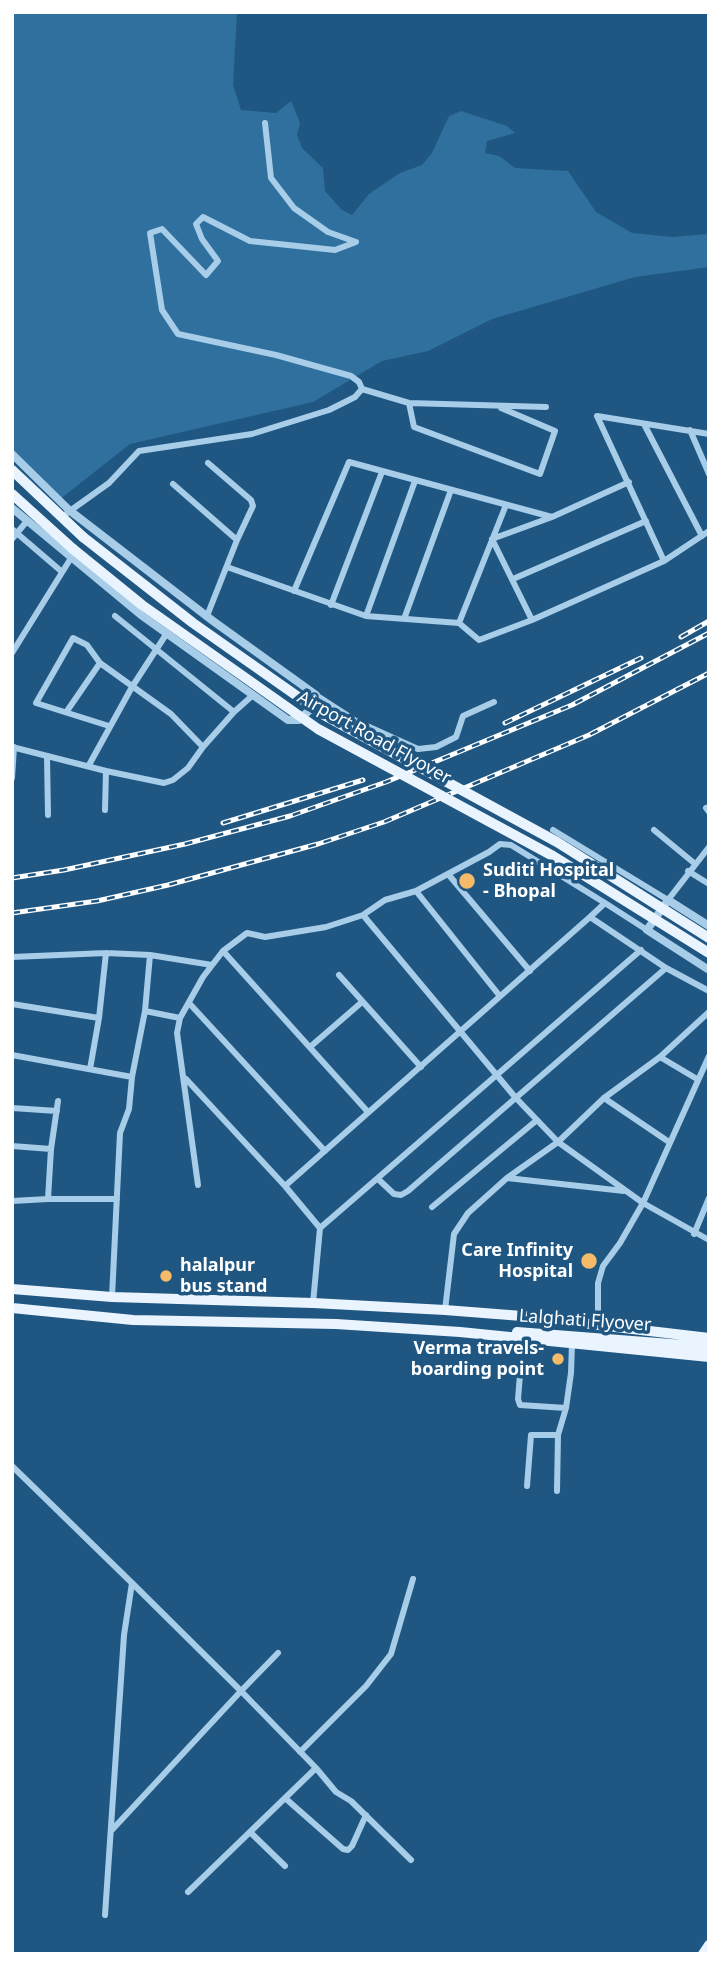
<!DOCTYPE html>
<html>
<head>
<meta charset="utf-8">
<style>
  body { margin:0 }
  #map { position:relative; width:721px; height:1966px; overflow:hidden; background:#205782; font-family:"Noto Sans",sans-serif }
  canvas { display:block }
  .frame { position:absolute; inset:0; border:14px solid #fff; pointer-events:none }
</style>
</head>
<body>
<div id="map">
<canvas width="721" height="1966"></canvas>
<div class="frame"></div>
</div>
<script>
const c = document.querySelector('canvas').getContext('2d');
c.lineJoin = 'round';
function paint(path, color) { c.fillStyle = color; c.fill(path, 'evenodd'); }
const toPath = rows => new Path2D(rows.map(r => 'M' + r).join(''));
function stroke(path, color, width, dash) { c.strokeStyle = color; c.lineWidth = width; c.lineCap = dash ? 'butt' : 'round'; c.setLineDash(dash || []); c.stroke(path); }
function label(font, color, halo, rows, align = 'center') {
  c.font = font + ' "Noto Sans",sans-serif'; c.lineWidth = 7; c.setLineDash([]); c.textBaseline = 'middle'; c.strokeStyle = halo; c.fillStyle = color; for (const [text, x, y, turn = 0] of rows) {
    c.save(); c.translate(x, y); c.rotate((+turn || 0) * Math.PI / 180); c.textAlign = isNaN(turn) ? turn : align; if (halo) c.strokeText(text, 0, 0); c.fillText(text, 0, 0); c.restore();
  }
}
paint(toPath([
  [12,12,237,12,233,85,241,110,276,113,291,101,300,123,297,135,302,148,323,168,325,191,342,210,352,215,369,194,400,173,422,165,432,153,449,116,461,111,507,126,515,133,487,141,485,153,499,156,515,168,568,171,596,212,632,233,673,237,709,234,709,267,635,277,492,319,428,351,382,361,313,402,130,444,59,500,12,452]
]), '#30709e');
stroke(toPath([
  [265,123,271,178,294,208,328,232,356,242,335,250,250,241,203,217,196,224,202,239,218,261,206,275,162,229,150,233,162,310,178,334,276,355,351,376,359,382,362,389,409,403,546,407],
  [409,403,414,427,540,474,555,431,501,408],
  [597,416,664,561],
  [597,416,709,434],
  [644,424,702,536],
  [690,430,709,474],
  [173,484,237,540],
  [67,513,109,483,139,451,252,434,329,410,355,397,362,389],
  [12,529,61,571],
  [12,539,27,521],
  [227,567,366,616,459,623,479,640,532,620,664,561,709,531],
  [513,579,646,521],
  [294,591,349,462,552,517],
  [331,605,382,472],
  [115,616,234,712],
  [207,616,237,540,253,506,251,500,208,463],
  [366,616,415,481],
  [404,619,451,490],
  [532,620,492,539,552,517,629,482],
  [459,623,506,505],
  [12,653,71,558],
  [316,695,356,721,418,749,436,747,456,737,463,716,494,702],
  [67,711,100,663],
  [109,726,36,703,73,638,87,645,100,663,171,714,203,747],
  [12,747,106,771,164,783,173,780,188,768,203,747,234,712,253,695],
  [47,756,48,815],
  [89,765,132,687,167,633],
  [12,778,14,747],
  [706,808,709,812],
  [105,810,106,771],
  [553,830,668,900,709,847],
  [654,830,694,863],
  [688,871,709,884],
  [448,874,530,971],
  [416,891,499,995],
  [605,903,647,930],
  [363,915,515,1097,558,1142,643,1203,709,1240],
  [223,951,368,1112],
  [12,957,106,953,150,955,212,965],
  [339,975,421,1067],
  [189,1003,325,1151],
  [12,1004,99,1018],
  [145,1011,180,1018],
  [310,1047,362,1002],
  [12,1055,132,1077],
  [660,1057,697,1079],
  [90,1069,99,1018,106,953],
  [186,1079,285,1186,320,1228],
  [604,1098,669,1142],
  [12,1108,57,1111],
  [12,1146,51,1149],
  [507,1178,624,1191],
  [378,1179,394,1194,401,1195,408,1191,666,968],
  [198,1185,177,1033,180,1018,203,977,223,951,247,933,265,937,326,927,363,915,385,900,416,891,489,852,500,844,511,845,605,903,590,917,666,968,709,991],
  [285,1186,590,917],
  [48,1199,117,1199],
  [12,1201,48,1199,51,1149,58,1101],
  [432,1207,537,1120],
  [694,1234,709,1198],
  [112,1297,120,1133,129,1109,132,1077,145,1011,150,955],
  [313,1303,320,1228,641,950],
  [445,1310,454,1234,468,1213,507,1178,558,1142,604,1098,660,1057,709,1012],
  [598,1324,598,1283,603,1266,620,1243,643,1203,709,1056],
  [521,1363,518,1399,520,1405,566,1408],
  [12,1466,132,1583],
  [527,1486,531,1435,558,1435],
  [557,1491,558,1435,566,1408,571,1373,572,1343],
  [278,1653,241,1691,316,1768],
  [300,1752,366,1686,391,1654,413,1579],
  [285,1798,343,1849,348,1850,352,1846,366,1815],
  [250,1832,285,1866],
  [188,1892,316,1768,336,1792,351,1801,411,1860],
  [105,1915,124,1635,132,1583,241,1691,111,1831]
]), '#a7cde8', 6);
stroke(toPath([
  [12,454,69,510,213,621,316,695,317,703,299,720,288,720,141,615,12,508],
  [709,926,668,900,647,930,709,970]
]), '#a7cde8', 8);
stroke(toPath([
  [12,470,83,537],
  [12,494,73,549],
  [12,1289,112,1297,313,1303,445,1310,522,1316,709,1338],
  [12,1308,133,1320,336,1324,460,1332,709,1357],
  [517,1332,709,1347],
  [703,1954,709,1945]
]), '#eaf4fe', 10);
const rail = toPath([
  [681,637,709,621],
  [505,723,641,658],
  [223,823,363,780],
  [12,878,64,870,185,844,290,816,386,782,572,705,709,633],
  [12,913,97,901,168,885,318,844,384,822,589,735,709,673]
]);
stroke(rail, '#fff', 5);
stroke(rail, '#205782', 2.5, [8]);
stroke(toPath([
  [83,537,193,623,324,715,557,842,709,938],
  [73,549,142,605,318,729,553,856,709,953]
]), '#eaf4fe', 10);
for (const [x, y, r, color] of [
  [467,881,9,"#f5bb68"],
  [589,1261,9,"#f5bb68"],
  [166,1276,7,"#f5bb68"],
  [558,1359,7,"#f5bb68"]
]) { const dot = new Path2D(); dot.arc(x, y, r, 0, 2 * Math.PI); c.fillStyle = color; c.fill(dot); stroke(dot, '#205782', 2.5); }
label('18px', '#fff', '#205782', [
  ["Airport Road Flyover",374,738,29],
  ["Lalghati Flyover",585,1321,4]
]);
label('bold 18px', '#fff', '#205782', [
  ["Suditi Hospital",483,871],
  ["- Bhopal",483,892],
  ["Care Infinity",573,1251,"right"],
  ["Hospital",573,1272,"right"],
  ["halalpur",180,1266],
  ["bus stand",180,1287],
  ["Verma travels-",544,1349,"right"],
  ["boarding point",544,1370,"right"]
], 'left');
</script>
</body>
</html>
